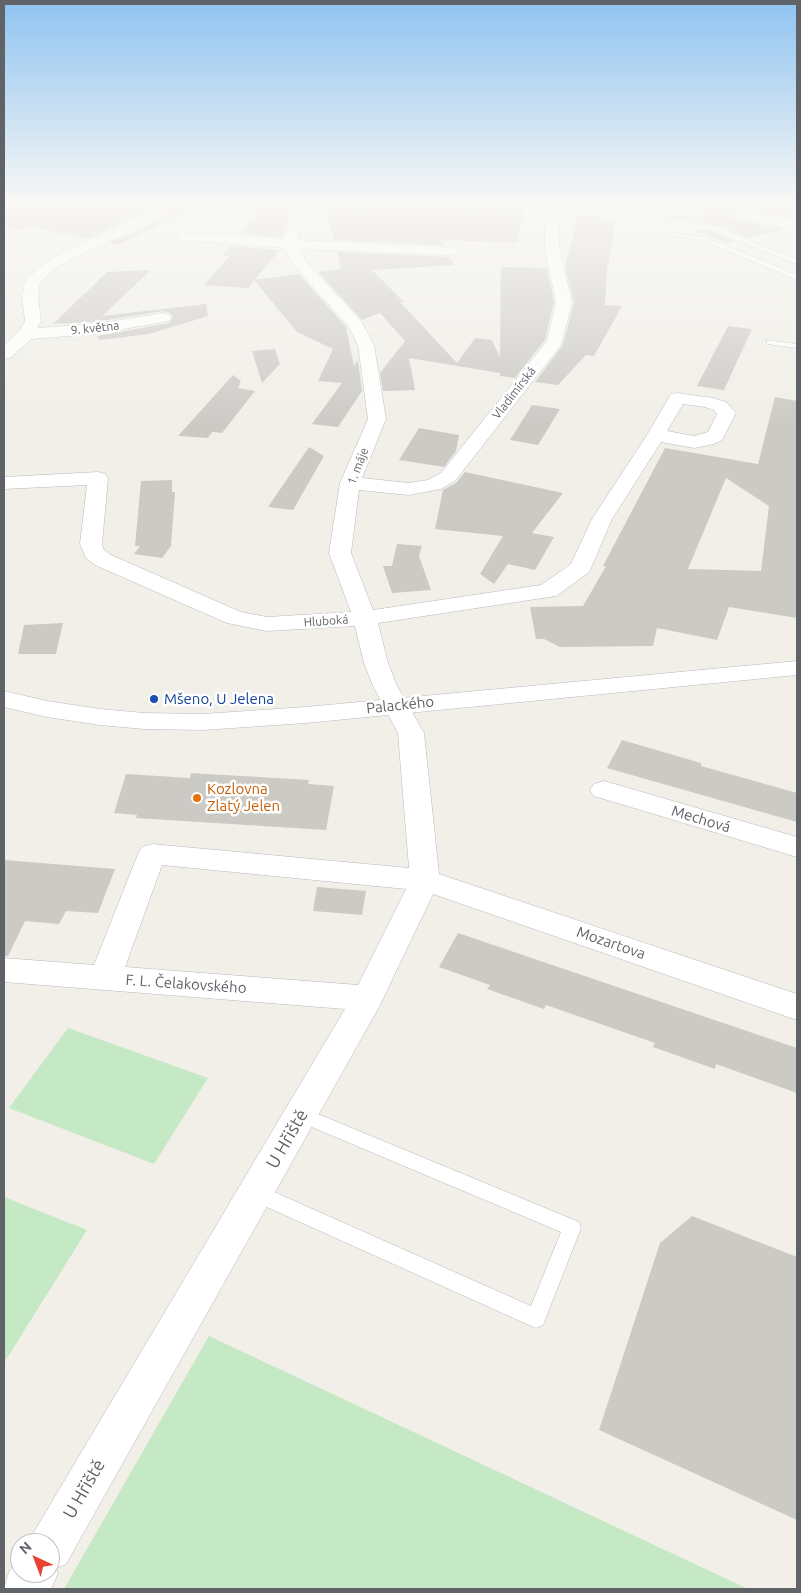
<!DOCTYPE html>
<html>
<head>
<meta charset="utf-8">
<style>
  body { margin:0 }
  #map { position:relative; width:801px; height:1593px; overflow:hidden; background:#f1efe8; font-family:Ubuntu,sans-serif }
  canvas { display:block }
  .frame { position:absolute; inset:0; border:5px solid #5f6368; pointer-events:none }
  .north { position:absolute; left:10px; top:1533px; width:50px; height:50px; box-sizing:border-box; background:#fff; border:1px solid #bfc1c3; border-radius:50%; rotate:317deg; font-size:14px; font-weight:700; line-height:20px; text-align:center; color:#5f6368 }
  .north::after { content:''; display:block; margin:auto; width:18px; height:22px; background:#ea4335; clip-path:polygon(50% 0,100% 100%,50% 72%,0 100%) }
</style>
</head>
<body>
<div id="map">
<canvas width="801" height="1593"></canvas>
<div class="frame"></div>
<div class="north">N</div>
</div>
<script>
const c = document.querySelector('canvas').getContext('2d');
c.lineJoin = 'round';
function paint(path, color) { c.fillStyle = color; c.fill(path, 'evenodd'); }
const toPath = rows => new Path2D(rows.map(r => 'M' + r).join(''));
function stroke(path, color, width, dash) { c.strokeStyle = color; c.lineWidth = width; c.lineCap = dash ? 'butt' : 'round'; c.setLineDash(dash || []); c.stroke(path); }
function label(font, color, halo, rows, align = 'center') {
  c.font = font + ' Ubuntu,sans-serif'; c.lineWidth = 5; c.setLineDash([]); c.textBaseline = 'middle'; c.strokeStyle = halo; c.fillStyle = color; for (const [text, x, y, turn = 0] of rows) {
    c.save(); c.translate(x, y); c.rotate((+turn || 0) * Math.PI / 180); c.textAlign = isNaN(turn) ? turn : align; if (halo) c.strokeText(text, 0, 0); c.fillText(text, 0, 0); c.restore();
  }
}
paint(toPath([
  [68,1028,208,1078,154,1164,9,1108],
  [4,1197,87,1230,4,1363],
  [209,1336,748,1589,64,1589]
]), '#c5e8c5');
paint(toPath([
  [4,202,152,202,150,207,133,218,87,239,32,227,17,231,4,226],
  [169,202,204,202,119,245,109,243,145,228,164,215],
  [261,202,292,202,289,205,295,206,285,224,283,237,241,234],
  [480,202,503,202,503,209,524,209,518,243,441,240,444,245,334,240,326,208,365,209,366,206,391,207,392,205,478,209],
  [701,204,797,208,797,220,738,208,730,214,734,219,784,229,748,238,716,225,683,220,672,220,663,217,704,216],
  [579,213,601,215,601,222,616,223,607,270,605,305,622,306,594,356,586,355,558,385,535,382,563,345,574,302,565,266],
  [693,229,713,232,735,241,726,243],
  [231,246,280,250,254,280,299,274,346,327,354,366,358,360,362,391,338,427,312,424,342,383,318,381,333,349,297,332,254,280,248,288,204,285,230,256,222,256],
  [337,252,450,257,454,265,372,270,404,302,400,302,457,363,475,338,492,340,500,357,501,267,547,268,554,302,545,340,515,378,500,376,500,373,409,358,415,390,383,391,380,373,405,341,380,313,362,320,318,272,341,269],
  [151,270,102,316,206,304,208,316,149,334,99,340,97,336,169,323,173,317,170,313,163,311,95,322,53,324,107,272],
  [728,326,752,329,724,390,697,386],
  [275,349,280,364,262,383,252,351],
  [233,375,241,381,238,388,255,391,222,433,212,432,208,438,178,436],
  [775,397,797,401,797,618,729,607,717,640,657,628,653,646,560,647,544,639,536,639,530,607,583,606,606,566,603,566,665,448,758,464],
  [726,478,769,506,761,571,688,569],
  [532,405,560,409,538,445,510,440],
  [419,428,459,435,456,451,444,467,399,460],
  [309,447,324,456,293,510,268,507],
  [465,472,563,493,532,533,554,537,535,570,508,564,494,584,480,574,503,536,435,529,443,490,456,483],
  [172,480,172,492,175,492,171,546,162,558,134,554,140,546,135,546,141,481],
  [397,544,422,546,419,556,431,590,392,593,383,566,392,566],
  [63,623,56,654,18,654,24,625],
  [622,740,701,763,701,766,797,793,797,822,607,768],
  [191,773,309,780,308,784,334,786,326,830,136,818,137,815,114,813,126,774,190,778],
  [4,860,53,864,115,869,98,913,66,911,59,924,25,921,8,956,4,956],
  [317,887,366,891,362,915,313,911],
  [458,933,797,1048,797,1093,716,1064,715,1069,653,1047,655,1043,546,1005,544,1009,487,989,490,985,439,967],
  [692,1216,797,1257,797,1520,599,1430,660,1243]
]), '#cccac5');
const lane = toPath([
  [683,222,716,227,797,260,797,264,713,230,683,226,654,227,651,225,654,223,683,222],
  [669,233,705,237,797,275,797,280,702,240,667,236,667,234,669,233],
  [767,340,797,344,797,348,767,344,767,340],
  [301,1107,579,1222,581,1228,543,1325,536,1328,529,1325,249,1199,247,1193,249,1187,256,1185,263,1187,531,1306,561,1232,295,1120,292,1115,295,1110,301,1107]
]);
const street = toPath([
  [154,202,167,202,163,213,144,226,72,258,50,272,40,283,38,296,41,321,37,328,95,324,163,313,169,315,171,318,169,321,95,334,31,339,10,358,4,359,4,345,19,331,25,321,22,296,25,282,40,266,62,252,134,220,152,208,154,202],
  [300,202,313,202,301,225,298,240,450,247,455,248,457,251,455,254,450,255,298,249,308,264,361,321,374,345,386,419,362,478,409,483,428,480,441,473,547,341,556,302,545,248,545,202,559,202,559,248,572,302,561,345,455,481,441,489,409,495,359,490,351,553,373,610,541,585,571,564,592,519,647,435,671,394,677,393,713,398,726,402,736,413,722,440,714,444,694,448,661,442,612,519,591,568,588,573,556,596,378,623,388,663,397,686,424,733,439,874,797,994,797,1020,433,894,379,1007,66,1564,56,1568,58,1573,51,1589,4,1589,9,1572,20,1556,20,1573,50,1573,50,1543,29,1543,34,1532,345,1009,4,982,4,958,94,965,138,854,142,847,152,844,409,868,398,733,373,686,364,663,355,626,267,631,227,623,95,565,86,558,80,544,87,485,4,489,4,477,98,472,105,474,108,478,102,544,104,550,111,555,241,612,267,617,351,612,329,553,340,483,368,419,358,345,348,326,298,270,284,248,180,240,173,236,180,232,284,239,287,225,300,202],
  [683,404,705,407,714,410,717,414,708,432,694,436,667,431,683,404],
  [162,865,406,889,358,985,125,967,162,865],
  [452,202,469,202,470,203,463,207,453,205,452,202],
  [739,210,797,222,797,230,734,217,732,214,739,210],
  [604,781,797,837,797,857,594,796,590,790,594,784,604,781]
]);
const secondary = toPath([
  [797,661,797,675,306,723,203,730,144,729,100,725,47,717,4,707,4,691,47,701,100,709,144,713,203,714,306,707,797,661]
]);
stroke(lane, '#b5b8bc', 1);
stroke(street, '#b5b8bc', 1);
stroke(secondary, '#b6babf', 1);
paint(lane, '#fff');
paint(street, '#fff');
paint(secondary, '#fff');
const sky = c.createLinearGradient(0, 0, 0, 425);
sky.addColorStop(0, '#8fc3f1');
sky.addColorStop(0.48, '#f9f8f5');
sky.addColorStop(1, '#f9f8f500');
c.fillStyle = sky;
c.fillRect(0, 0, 801, 425);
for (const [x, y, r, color] of [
  [154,699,5,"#1a4fb4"],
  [197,798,5,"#e8710a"]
]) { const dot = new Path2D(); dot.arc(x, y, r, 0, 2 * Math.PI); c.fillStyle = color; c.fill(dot); stroke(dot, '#fff', 2); }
label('12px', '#5f6368', '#fff', [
  ["9. května",95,328,-6],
  ["Vladimírská",514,393,-52],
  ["1. máje",358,466,-69],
  ["Hluboká",326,621,-4]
]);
label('15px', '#164399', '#fff', [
  ["Mšeno, U Jelena",164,699]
], 'left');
label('15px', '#5f6368', '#fff', [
  ["Palackého",400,705,-6],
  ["Mechová",701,819,17],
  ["Mozartova",611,943,19],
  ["F. L. Čelakovského",186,984,4]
]);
label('15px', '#c56008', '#fff', [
  ["Kozlovna",207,789],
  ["Zlatý Jelen",207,806]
], 'left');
label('18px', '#5f6368', '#fff', [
  ["U Hřiště",287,1139,-60],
  ["U Hřiště",84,1489,-60]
]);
</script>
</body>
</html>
